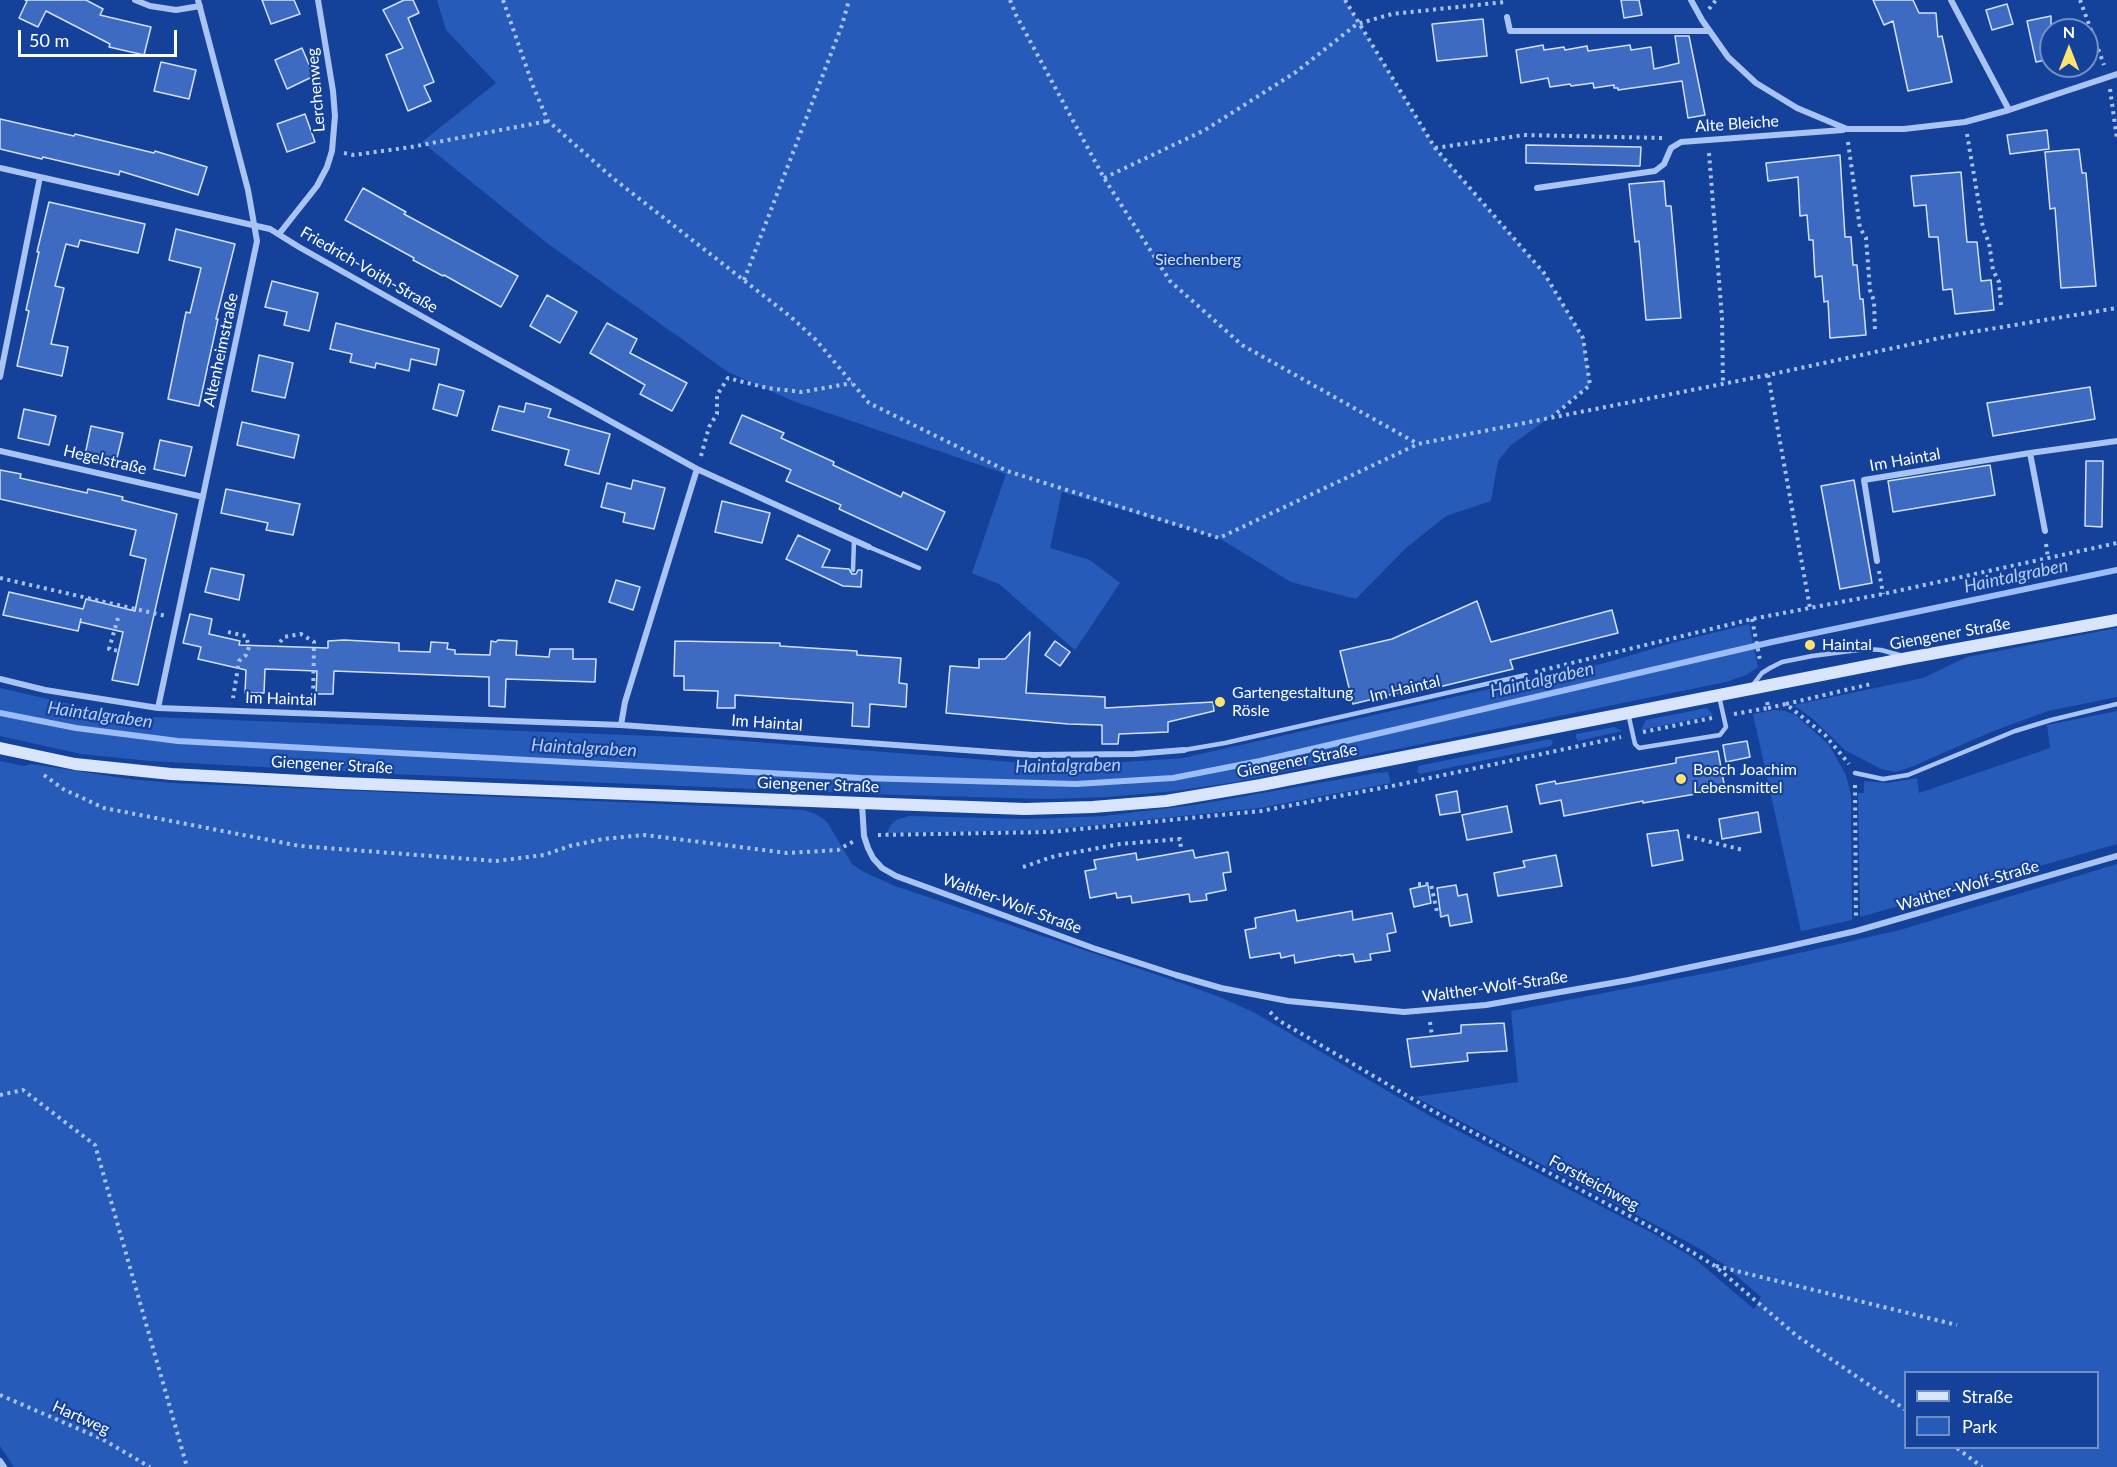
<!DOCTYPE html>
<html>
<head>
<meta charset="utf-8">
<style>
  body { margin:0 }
  #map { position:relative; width:2117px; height:1467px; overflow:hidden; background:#14429b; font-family:Lato,sans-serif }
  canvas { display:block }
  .legend { position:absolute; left:1904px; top:1371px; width:195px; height:78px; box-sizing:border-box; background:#14429b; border:2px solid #728ec3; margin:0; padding:8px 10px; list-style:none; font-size:18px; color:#fff }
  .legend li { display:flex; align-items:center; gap:12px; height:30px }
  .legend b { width:30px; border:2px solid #728ec3 }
  .north { position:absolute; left:2039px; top:18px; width:60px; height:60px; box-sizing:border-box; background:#14429b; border:2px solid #728ec3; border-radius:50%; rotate:0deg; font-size:16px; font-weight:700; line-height:24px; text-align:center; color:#fff }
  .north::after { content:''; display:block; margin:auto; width:21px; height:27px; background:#ffe36c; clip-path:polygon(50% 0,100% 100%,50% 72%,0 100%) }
  .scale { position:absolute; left:18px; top:30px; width:159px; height:27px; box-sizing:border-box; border:3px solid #fff; border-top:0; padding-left:8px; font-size:18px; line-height:21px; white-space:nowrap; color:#fff; -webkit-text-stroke:4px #14429b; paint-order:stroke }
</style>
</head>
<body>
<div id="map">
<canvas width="2117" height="1467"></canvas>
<ul class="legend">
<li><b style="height:8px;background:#d9e5fd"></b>Straße</li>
<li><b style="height:16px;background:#275bb9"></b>Park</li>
</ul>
<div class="north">N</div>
<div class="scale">50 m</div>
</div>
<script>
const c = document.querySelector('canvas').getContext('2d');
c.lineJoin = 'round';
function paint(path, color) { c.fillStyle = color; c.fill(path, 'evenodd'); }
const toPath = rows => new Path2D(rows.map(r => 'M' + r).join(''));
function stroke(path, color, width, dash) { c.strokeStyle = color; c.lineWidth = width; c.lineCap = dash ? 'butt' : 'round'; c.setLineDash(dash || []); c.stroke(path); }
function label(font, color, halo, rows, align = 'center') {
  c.font = font + ' Lato,sans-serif'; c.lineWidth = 4.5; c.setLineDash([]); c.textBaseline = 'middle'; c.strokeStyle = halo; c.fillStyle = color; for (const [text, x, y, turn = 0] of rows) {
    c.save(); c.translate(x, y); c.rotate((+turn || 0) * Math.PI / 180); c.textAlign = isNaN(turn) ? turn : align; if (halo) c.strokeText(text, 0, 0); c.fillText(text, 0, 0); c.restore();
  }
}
paint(toPath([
  [437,0,1345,0,1435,148,1544,273,1583,338,1590,385,1549,418,1511,445,1498,461,1491,501,1446,516,1406,548,1356,599,1291,582,1219,538,1062,492,1050,548,1090,560,1120,583,1075,650,999,584,972,573,1006,474,793,401,728,372,547,243,422,142,496,83,446,30],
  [1749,624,1758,667,1746,675,1726,682,1235,782,1175,791,1107,797,1049,799,898,795,393,774,150,761,81,754,0,736,0,688,139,720,152,717,706,738,1025,763,1125,762,1183,758,1605,663,1672,643],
  [2117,628,2117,697,2048,711,1991,732,1911,767,1895,772,1881,769,1845,750,1813,719,1794,705,1923,678,1967,657],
  [1707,708,1713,715,1641,730,1646,720],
  [1774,710,1785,711,1796,715,1829,745,1846,775,1851,795,1852,920,1801,931,1753,714],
  [2117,711,2117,844,1860,917,1858,793,1864,793,1864,781,1888,783,1917,778,1919,793,2050,748,2047,725],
  [1614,727,1622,731,1578,741,1576,738,1576,734],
  [1550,739,1553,742,1551,746,1420,774,1417,772,1418,766],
  [0,761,24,766,32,764,129,779,172,783,804,810,816,814,827,822,852,864,864,872,895,886,1187,985,1222,998,1255,1013,1430,1116,1654,1234,1695,1259,1754,1309,1761,1297,1723,1264,1697,1247,1415,1097,1518,1082,1511,1011,1733,968,1900,930,2117,864,2117,1467,14,1467,0,1446],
  [1906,1372,2098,1372,2098,1448,1906,1448],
  [1388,772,1391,783,1259,808,1049,830,887,833,891,825,896,820,909,816,1029,819,1104,816,1194,805,1376,773]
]), '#275bb9');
stroke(toPath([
  [0,713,76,728,178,741,861,778,1076,784,1173,778,1260,761,1772,642,2117,570]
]), '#9cbdf6', 6);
const building = toPath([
  [25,0,86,0,103,9,100,15,151,27,144,55,109,47,110,44,46,11,38,27,19,18,27,1,25,0],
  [262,0,294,0,300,14,271,24,262,0],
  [404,0,413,0,419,13,408,18,434,82,424,86,431,101,408,111,386,55,403,48,383,10,404,0],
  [1621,0,1639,0,1642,15,1624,18,1621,0],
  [1873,0,1913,0,1919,13,1936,13,1938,37,1942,36,1952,82,1908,91,1893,21,1884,25,1873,0],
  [2007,4,2013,24,1992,30,1986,10,2007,4],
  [2051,16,2051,59,2036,62,2027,21,2051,16],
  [1483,19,1487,56,1437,61,1432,24,1483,19],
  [1675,36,1689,36,1705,115,1688,118,1682,81,1618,90,1618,88,1614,88,1614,85,1594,88,1593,83,1571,86,1570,84,1550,87,1548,78,1521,83,1516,50,1543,45,1544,50,1564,47,1565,50,1587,46,1588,51,1630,45,1631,50,1651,47,1654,69,1679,63,1675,36],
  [302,48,314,76,287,89,275,60,302,48],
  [161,62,196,70,189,99,154,91,161,62],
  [305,114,315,142,287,152,277,124,305,114],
  [0,119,74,136,75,134,154,153,155,151,207,167,198,195,120,171,119,175,43,157,42,159,0,149,0,119],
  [2047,130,2049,149,2010,154,2007,135,2047,130],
  [1526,145,1641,147,1640,166,1526,163,1526,145],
  [2079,149,2082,173,2086,173,2096,286,2061,288,2055,208,2050,209,2045,152,2079,149],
  [1840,155,1845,237,1851,237,1853,265,1857,265,1860,299,1863,299,1866,335,1830,338,1828,301,1824,302,1822,276,1815,277,1813,240,1809,240,1807,215,1800,216,1798,177,1768,181,1766,163,1840,155],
  [1961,172,1967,242,1977,242,1981,281,1991,280,1994,310,1955,314,1952,289,1943,290,1938,237,1929,237,1926,205,1914,206,1911,176,1961,172],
  [1664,181,1666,206,1671,206,1681,318,1646,320,1639,241,1635,242,1629,184,1664,181],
  [363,188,406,212,404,214,518,276,501,307,444,275,443,276,413,260,414,258,345,220,363,188],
  [49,202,145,224,138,253,80,240,78,247,66,244,55,286,64,288,51,344,68,347,62,376,17,366,29,311,26,310,39,252,37,252,49,202],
  [176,229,235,244,216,319,218,319,199,406,168,399,186,312,190,313,201,268,169,260,176,229],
  [272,281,318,293,309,331,284,325,287,312,265,307,272,281],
  [547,295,577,312,560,343,530,326,547,295],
  [336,323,439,349,436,365,411,359,409,371,376,363,375,368,350,362,352,354,330,349,336,323],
  [607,323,637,339,630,353,687,383,672,411,640,394,645,385,590,353,607,323],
  [259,355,293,363,285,398,252,391,259,355],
  [439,384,464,391,457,416,433,409,439,384],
  [2090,387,2095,419,1993,436,1987,403,2090,387],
  [526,403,551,409,548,417,610,434,599,474,565,465,569,450,492,430,499,406,524,412,526,403],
  [24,409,56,416,49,445,18,438,24,409],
  [742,415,784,433,781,438,834,462,833,465,901,497,903,492,945,512,927,550,839,509,841,505,786,481,791,470,730,443,742,415],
  [242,422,299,435,294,458,237,445,242,422],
  [91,426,123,433,116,462,85,455,91,426],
  [160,440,192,447,185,476,154,469,160,440],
  [2086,461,2103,461,2102,527,2085,526,2086,461],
  [1990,465,1995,495,1893,512,1888,481,1990,465],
  [0,470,21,474,20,478,87,493,88,489,123,497,122,500,177,514,138,685,112,680,123,632,80,622,81,619,78,631,3,615,9,592,83,609,86,599,135,611,146,559,130,555,136,530,0,499,0,470],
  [633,480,665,488,654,529,623,522,625,513,601,507,607,483,631,489,633,480],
  [1854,480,1872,583,1840,589,1821,486,1854,480],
  [226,489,300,504,293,535,266,530,268,523,221,513,226,489],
  [722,501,770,513,762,543,715,532,722,501],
  [798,535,830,550,822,567,849,569,852,574,856,574,858,570,862,570,861,587,843,586,786,559,798,535],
  [211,568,244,575,239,600,205,592,211,568],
  [616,580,640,587,633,610,609,602,616,580],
  [1477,601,1491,642,1612,610,1618,633,1510,660,1513,669,1402,696,1401,692,1353,704,1340,651,1392,639,1477,601],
  [190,614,212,619,209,634,240,641,239,645,328,648,328,641,344,640,399,643,399,651,430,652,431,642,448,643,447,649,455,650,455,654,490,655,491,641,496,642,498,640,517,641,516,655,549,657,550,649,573,649,573,659,596,659,595,682,506,679,505,707,489,706,489,677,334,671,333,694,316,694,317,671,265,669,264,693,245,693,246,670,198,659,201,647,183,643,190,614],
  [1030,632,1026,693,1105,697,1105,708,1213,702,1214,711,1168,722,1168,732,1119,734,1118,744,1102,744,1102,725,1068,724,946,713,950,666,979,668,979,659,1005,659,1030,632],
  [675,641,780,643,780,646,857,651,857,655,901,658,899,683,907,684,906,707,870,704,869,727,852,726,853,703,735,695,735,708,717,708,718,691,684,690,684,676,674,676,675,641],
  [1055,641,1070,652,1060,666,1045,655,1055,641],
  [1747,741,1750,757,1726,762,1723,745,1747,741],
  [1718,751,1725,789,1643,803,1643,801,1564,816,1561,800,1540,804,1536,785,1555,781,1556,784,1676,763,1676,758,1718,751],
  [1457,791,1460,812,1440,815,1436,795,1457,791],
  [1507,806,1512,832,1467,840,1462,815,1507,806],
  [1758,812,1761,832,1722,839,1719,819,1758,812],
  [1678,830,1683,860,1652,866,1647,834,1678,830],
  [1193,850,1195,858,1228,852,1231,872,1223,873,1226,890,1206,894,1207,900,1190,902,1189,894,1132,903,1131,896,1117,898,1116,893,1090,898,1085,871,1096,869,1094,860,1136,853,1137,860,1193,850],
  [1556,855,1562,886,1498,896,1494,873,1525,867,1523,861,1556,855],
  [1428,885,1431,903,1414,907,1410,889,1428,885],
  [1456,885,1458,896,1467,894,1472,922,1450,926,1448,915,1441,917,1437,888,1456,885],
  [1295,910,1297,921,1352,911,1353,920,1392,913,1396,932,1387,934,1390,951,1370,954,1371,960,1355,962,1353,954,1340,956,1340,955,1295,963,1294,955,1281,958,1280,953,1250,958,1245,930,1256,928,1255,918,1295,910],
  [1504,1023,1507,1051,1467,1053,1468,1061,1411,1067,1407,1039,1461,1033,1461,1025,1504,1023]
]);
paint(building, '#3d6bc2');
stroke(building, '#d2e1fd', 1.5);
stroke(toPath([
  [503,0,533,86,548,121,614,179,791,317,816,340,869,403,1007,471,1219,538,1418,444,1768,375,1954,335,2117,308],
  [1010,0,1016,15,1104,178,1170,281,1242,345,1418,444],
  [1345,0,1435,148,1544,273,1583,338,1590,385,1552,417],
  [2080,0,2104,65],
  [1709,9,1716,0],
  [2110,89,2117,139],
  [1967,134,1983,228,1989,243,1993,270,1999,282,2001,305],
  [1848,142,1860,228,1866,238,1870,290,1874,301,1875,331],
  [1435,148,1524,135,1662,138],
  [344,153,354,155,411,147,548,121],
  [1709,153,1722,318,1723,384],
  [1104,178,1205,130,1296,72,1357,24,1392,14,1505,2,1505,4],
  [744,280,842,25,849,0],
  [1768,375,1810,608],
  [701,456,709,427,717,414,717,395,728,378,767,388,802,392,852,383],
  [2046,544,2048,558],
  [1879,571,1883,594],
  [0,578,166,616],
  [118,618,109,649,119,651],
  [1752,619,1760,660],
  [228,632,246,636,249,647,246,655,239,661,233,698],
  [280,642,284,637,301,634,314,642,313,701],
  [1535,672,1752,619,1883,594,2117,543],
  [1786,704,1871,684],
  [1768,708,1786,704,1825,735,1849,764],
  [1734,714,1768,708,1767,700],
  [1643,732,1712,718],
  [44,775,63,789,104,808,300,846,496,861,544,855,570,846,603,839,645,835,787,853,838,850,854,841],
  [1855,785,1856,918],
  [878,835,1050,832,1261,811,1397,785,1621,737],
  [1687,836,1743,850],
  [1023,867,1055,856,1120,844,1180,839,1181,848],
  [1418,884,1431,884,1437,912,1441,914],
  [1270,1012,1278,1020,1433,1111,1654,1229,1715,1266,1797,1336,1906,1410],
  [1430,1022,1432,1036],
  [0,1095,23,1090,95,1145,187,1467],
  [1716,1266,1957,1325],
  [0,1395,102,1439,150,1467],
  [1957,1448,1982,1467]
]), '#a9c3f3', 4, [3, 4.5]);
stroke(toPath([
  [869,547,919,568],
  [853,570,854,540],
  [1752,686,1762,673,1770,668,1782,662,1812,656,1866,649,1881,650,1903,656],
  [1628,713,1635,744,1639,748,1720,735,1726,727,1719,696],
  [1184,750,1225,743,1526,675],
  [1855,773,1883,779,1908,775,2015,731,2051,720,2117,704]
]), '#a9c3f3', 4.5);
stroke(toPath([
  [135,0,150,6,176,10,200,6],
  [1691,0,1702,20,1728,57,1756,83,1797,108,1847,129,1904,129,1965,122,2009,110,2117,74],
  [1951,0,2009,110],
  [1507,17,1510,31,1709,31],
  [0,168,270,229,299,247,496,358,697,469,869,547],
  [1537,188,1655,171,1664,164,1671,148,1681,142,1843,130],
  [279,234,317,186,327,167,332,151,335,116,333,91,318,0],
  [0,377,40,177],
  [0,451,203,497],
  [2030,453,2045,531],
  [1877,561,1864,480,2030,453,2117,441],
  [0,679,45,690,158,708,621,725,1033,755,1134,754,1184,750],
  [158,708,257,241,248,190,198,0],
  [621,725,625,702,697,469],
  [862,804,864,836,868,848,873,858,882,868,896,876,1093,948,1176,975,1221,988,1288,1001,1404,1012,1486,1005,1629,980,1777,949,1856,931,2117,856],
  [0,1461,4,1467]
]), '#a9c3f3', 6);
stroke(toPath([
  [0,748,75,764,171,774,340,783,862,803,1025,809,1093,807,1166,801,1261,785,1908,658,2117,620]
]), '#d9e5fd', 12);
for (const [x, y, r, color] of [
  [1810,645,6,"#ffe36c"],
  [1220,702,6,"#ffe36c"],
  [1681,779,6,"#ffe36c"]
]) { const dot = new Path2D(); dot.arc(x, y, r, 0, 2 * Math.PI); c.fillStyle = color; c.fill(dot); stroke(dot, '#14429b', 2); }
label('16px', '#fff', '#14429b', [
  ["Lerchenweg",316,90,-95],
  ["Alte Bleiche",1737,124,-4],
  ["Friedrich-Voith-Straße",369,270,30],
  ["Altenheimstraße",221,350,-78],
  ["Hegelstraße",105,460,13],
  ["Im Haintal",1905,460,-10],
  ["Giengener Straße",1950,634,-10],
  ["Im Haintal",1405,689,-13],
  ["Im Haintal",281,699,2],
  ["Im Haintal",767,723,4],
  ["Giengener Straße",1297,761,-11],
  ["Giengener Straße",332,765,3],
  ["Giengener Straße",818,785,2],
  ["Walther-Wolf-Straße",1968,886,-16],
  ["Walther-Wolf-Straße",1012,904,20],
  ["Walther-Wolf-Straße",1495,987,-8],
  ["Forstteichweg",1594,1183,28],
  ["Hartweg",81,1418,24]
]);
label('16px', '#d2e1fd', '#14429b', [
  ["Siechenberg",1198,260]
]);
label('16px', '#fff', '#14429b', [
  ["Haintal",1822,645],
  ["Gartengestaltung",1232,693],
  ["Rösle",1232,711],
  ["Bosch Joachim",1693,770],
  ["Lebensmittel",1693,788]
], 'left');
label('italic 18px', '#b6cef9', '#14429b', [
  ["Haintalgraben",2016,576,-12],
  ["Haintalgraben",1542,680,-13],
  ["Haintalgraben",100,715,8],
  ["Haintalgraben",584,748,3],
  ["Haintalgraben",1068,766,-1]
]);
</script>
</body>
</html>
